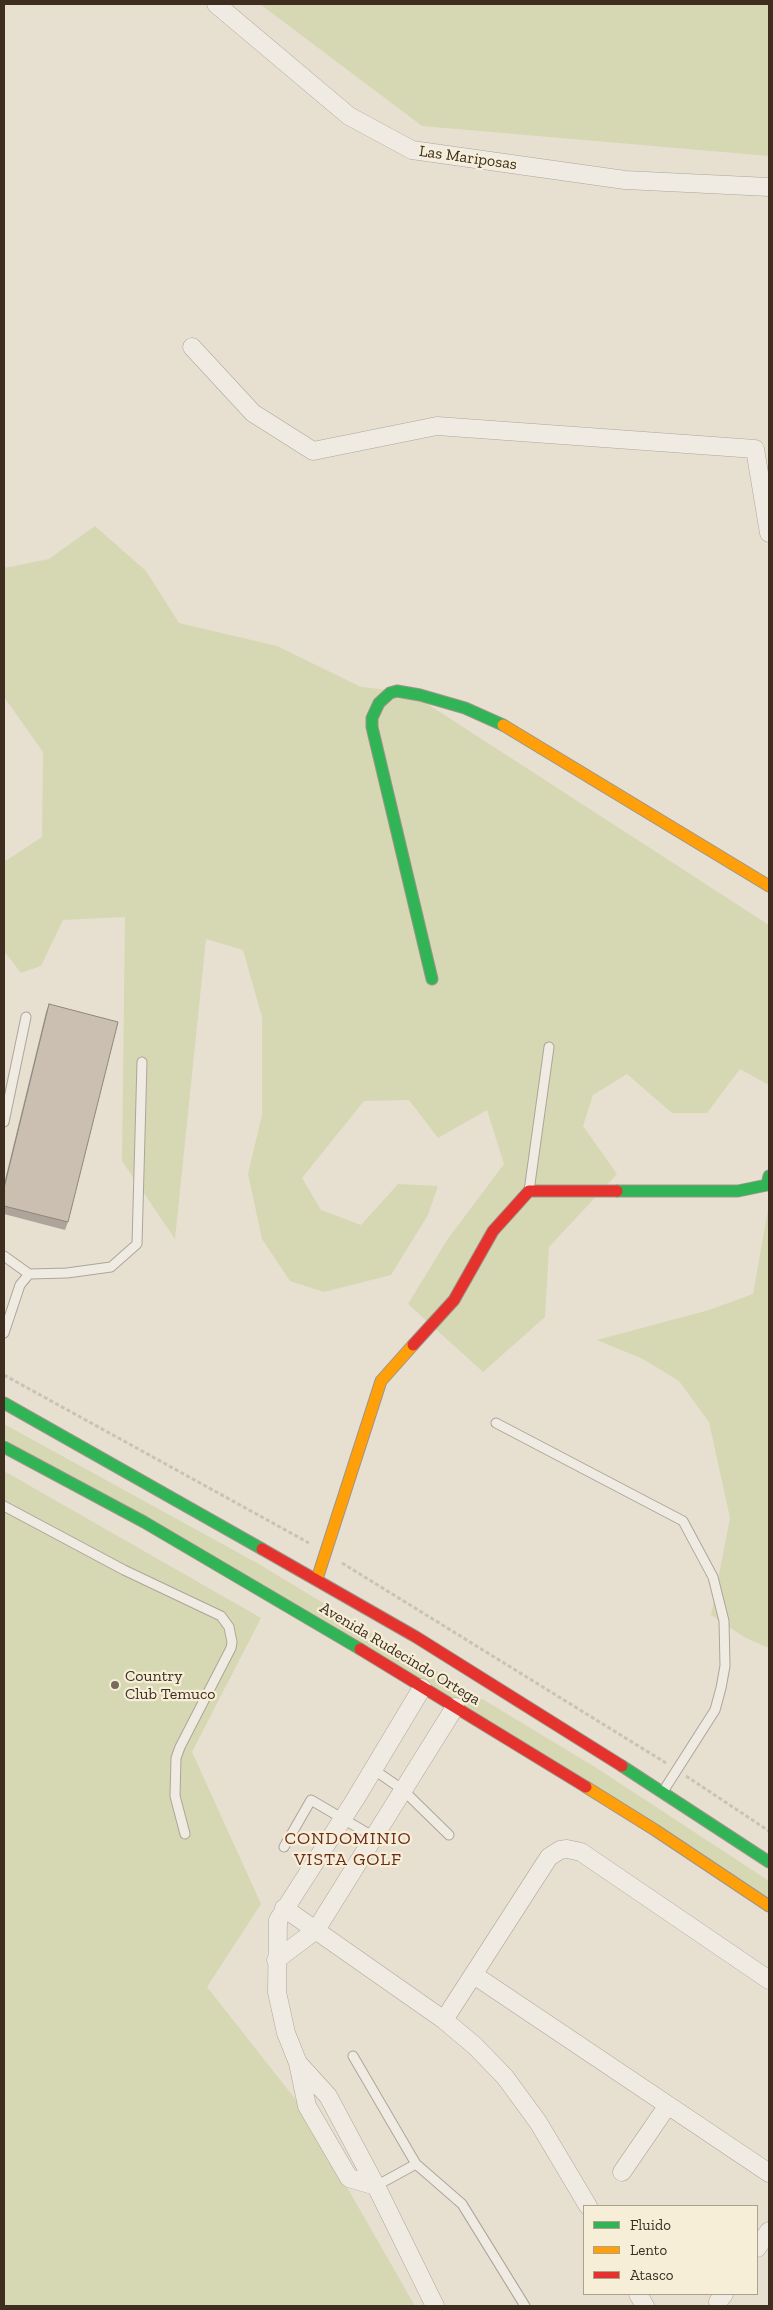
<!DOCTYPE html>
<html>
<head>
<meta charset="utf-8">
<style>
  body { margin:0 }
  #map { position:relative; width:773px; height:2310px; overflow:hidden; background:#e7e0d1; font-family:"Zilla Slab",serif }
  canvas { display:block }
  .frame { position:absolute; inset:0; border:5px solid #3d2e20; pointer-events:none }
  .legend { position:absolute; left:583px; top:2205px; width:175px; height:90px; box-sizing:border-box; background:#f7eed8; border:1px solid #ada18e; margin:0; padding:6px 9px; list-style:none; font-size:15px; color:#3d2e20 }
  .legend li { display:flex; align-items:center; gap:10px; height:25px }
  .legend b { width:25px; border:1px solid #ada18e }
</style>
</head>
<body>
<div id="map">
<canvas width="773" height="2310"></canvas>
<div class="frame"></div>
<ul class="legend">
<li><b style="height:6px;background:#30b455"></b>Fluido</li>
<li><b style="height:6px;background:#ff9f0a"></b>Lento</li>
<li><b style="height:6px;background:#e5322d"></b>Atasco</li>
</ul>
</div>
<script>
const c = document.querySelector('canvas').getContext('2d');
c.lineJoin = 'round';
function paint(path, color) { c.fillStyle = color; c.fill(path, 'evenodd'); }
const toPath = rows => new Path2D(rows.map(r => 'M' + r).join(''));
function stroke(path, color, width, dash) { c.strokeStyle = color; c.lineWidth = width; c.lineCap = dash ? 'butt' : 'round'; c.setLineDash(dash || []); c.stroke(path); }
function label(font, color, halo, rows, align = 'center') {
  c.font = font + ' "Zilla Slab",serif'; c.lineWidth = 4.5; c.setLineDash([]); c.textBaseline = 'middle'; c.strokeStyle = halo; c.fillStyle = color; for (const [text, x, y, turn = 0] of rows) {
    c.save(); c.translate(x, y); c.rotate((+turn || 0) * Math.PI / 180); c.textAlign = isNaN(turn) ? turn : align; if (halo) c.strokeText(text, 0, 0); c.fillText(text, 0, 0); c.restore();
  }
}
paint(toPath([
  [260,4,769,4,769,156,422,126],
  [95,526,146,571,179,623,277,646,361,687,409,692,769,925,769,1085,740,1069,707,1113,672,1113,627,1074,593,1095,583,1126,617,1174,549,1247,545,1317,483,1372,408,1304,447,1240,504,1164,487,1110,438,1138,409,1100,364,1101,302,1178,321,1210,361,1225,398,1184,438,1186,428,1215,391,1275,324,1292,290,1281,262,1239,248,1174,262,1115,262,1017,243,950,206,939,175,1239,122,1161,125,917,63,920,41,966,21,973,4,951,4,862,42,837,43,752,4,697,4,568,49,559],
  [769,1204,769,1648,744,1637,711,1615,730,1518,709,1422,679,1381,643,1359,597,1340,709,1310,753,1294],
  [4,1424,257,1563,595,1767,769,1881,769,1899,4,1439],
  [4,1471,261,1618,192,1752,261,1904,207,1987,300,2105,415,2306,4,2306]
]), '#d6d7b3');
const lane = toPath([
  [4,1122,26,1017],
  [529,1191,549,1047],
  [4,1256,29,1274],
  [4,1333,20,1285,29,1274,67,1273,111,1267,137,1244,142,1062],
  [496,1423,683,1521,713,1577,724,1621,725,1666,721,1688,715,1710,664,1790],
  [4,1506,124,1570,221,1616,229,1627,232,1642,231,1648,180,1747,176,1758,175,1796,185,1834],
  [373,1769,403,1790,449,1835],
  [284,1847,311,1800,374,1837],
  [353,2056,416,2164,376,2186],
  [416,2164,462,2204,525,2306]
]);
const street = toPath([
  [216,4,349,116,412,150,625,180,769,187],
  [192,347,253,413,313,451,437,426,755,449,769,533],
  [284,1908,444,2020,475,2046,505,2077,538,2122,588,2206],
  [276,1960,316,1930,455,1707],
  [474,1975,769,2173],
  [444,2020,549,1857,560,1850,567,1849,581,1852,769,1980],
  [298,2063,328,2096,376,2186,435,2306],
  [622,2172,668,2105],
  [376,2186,349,2178,307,2106,298,2063,286,2033,277,1992,278,1920,356,1798,422,1688],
  [757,2248,769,2231],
  [638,2294,645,2306],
  [718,2302,724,2294]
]);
const fast = toPath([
  [432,979,372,727,372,718,379,703,390,693,397,691,420,695,465,708,503,725],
  [617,1191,738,1191,767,1185,769,1176],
  [4,1403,262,1549],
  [4,1447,144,1522,360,1649],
  [622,1766,769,1862]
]);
const slow = toPath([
  [503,725,769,886],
  [317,1579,381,1381,413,1345],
  [586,1787,655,1830,769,1906]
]);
const jam = toPath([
  [413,1345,454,1300,493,1231,529,1191,617,1191],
  [262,1549,416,1637,622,1766],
  [360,1649,586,1787]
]);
stroke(lane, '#ada599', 11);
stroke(street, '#ada599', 19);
stroke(fast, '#9c958a', 13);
stroke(slow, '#9c958a', 13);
stroke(jam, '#9c958a', 13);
stroke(toPath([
  [4,1375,309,1543],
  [342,1563,666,1763],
  [686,1776,769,1831]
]), '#c8c2b9', 3, [4, 2.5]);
stroke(lane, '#efebe3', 9);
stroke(street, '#efebe3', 18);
stroke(fast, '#30b455', 11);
stroke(slow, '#ff9f0a', 11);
stroke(jam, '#e5322d', 11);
paint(toPath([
  [49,1004,68,1222,65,1230,4,1214,4,1184,46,1012]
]), '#afa499');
const building = toPath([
  [49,1004,118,1022,68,1222,4,1206,4,1188,49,1004]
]);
paint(building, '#cbbfb2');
stroke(building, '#8e867d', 1);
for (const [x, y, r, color] of [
  [115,1685,5,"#786c5e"]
]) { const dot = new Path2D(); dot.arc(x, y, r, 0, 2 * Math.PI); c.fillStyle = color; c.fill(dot); stroke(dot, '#f7eed8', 2); }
label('16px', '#3d2e20', '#f7eed8', [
  ["Las Mariposas",468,158,8],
  ["Avenida Rudecindo Ortega",400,1654,31]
]);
label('16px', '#3d2e20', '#f7eed8', [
  ["Country",125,1676],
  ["Club Temuco",125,1694]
], 'left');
c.letterSpacing = '1px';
label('18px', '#6b2e1e', '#f7eed8', [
  ["CONDOMINIO",348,1839],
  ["VISTA GOLF",348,1860]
]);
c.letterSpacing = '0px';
</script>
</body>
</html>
